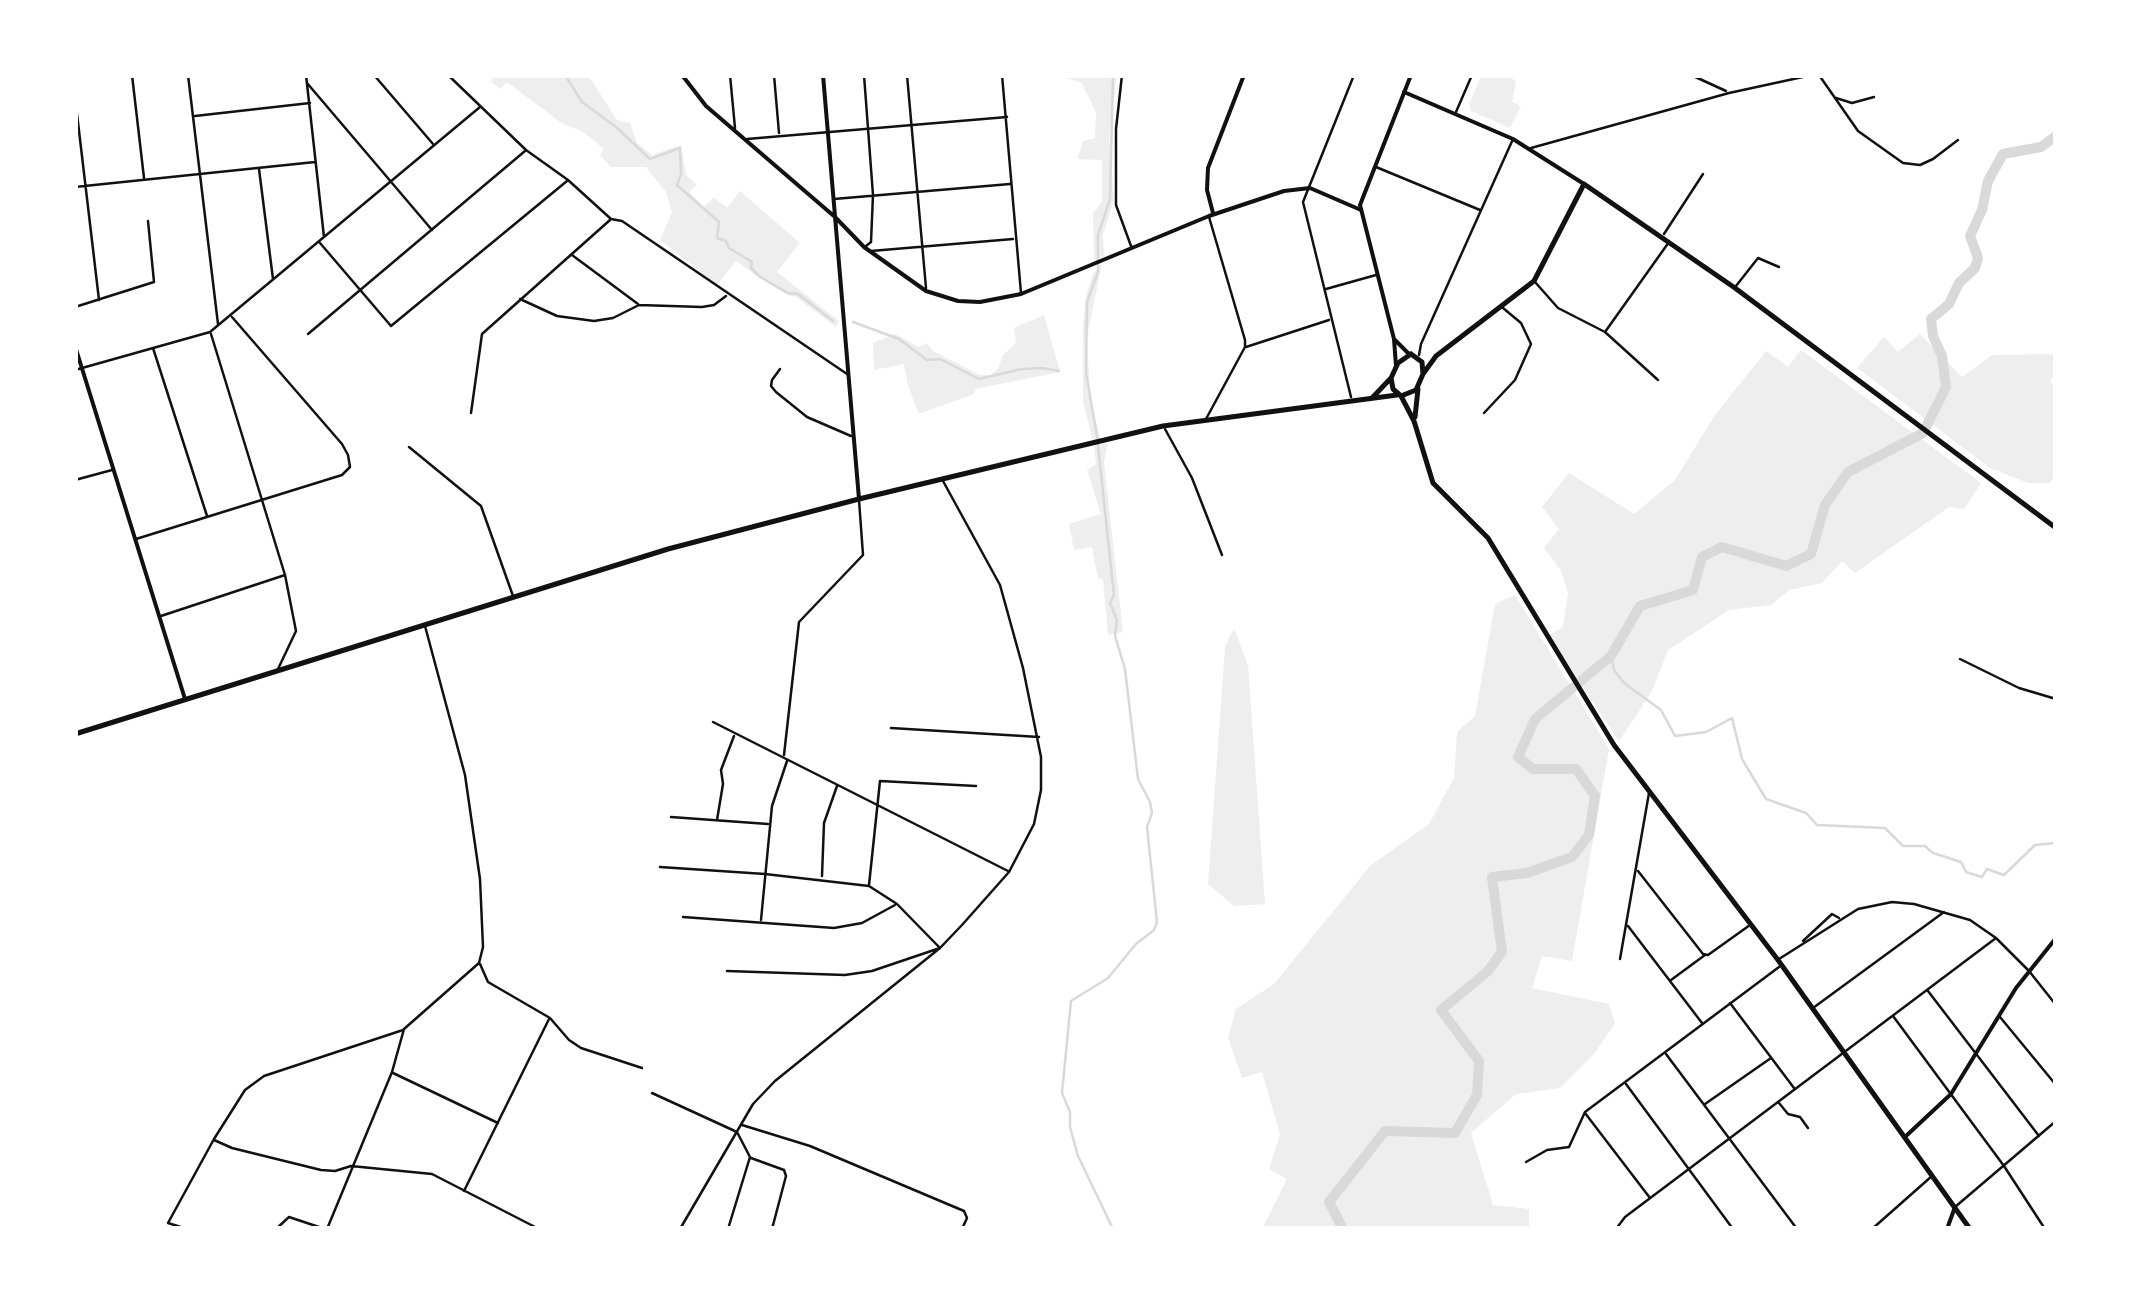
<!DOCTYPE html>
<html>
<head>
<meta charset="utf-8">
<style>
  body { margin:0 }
  #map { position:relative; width:2131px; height:1304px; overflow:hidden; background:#fff; font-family:Ubuntu,sans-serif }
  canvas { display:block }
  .frame { position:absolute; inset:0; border:78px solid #fff; pointer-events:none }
</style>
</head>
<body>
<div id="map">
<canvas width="2131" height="1304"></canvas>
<div class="frame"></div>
</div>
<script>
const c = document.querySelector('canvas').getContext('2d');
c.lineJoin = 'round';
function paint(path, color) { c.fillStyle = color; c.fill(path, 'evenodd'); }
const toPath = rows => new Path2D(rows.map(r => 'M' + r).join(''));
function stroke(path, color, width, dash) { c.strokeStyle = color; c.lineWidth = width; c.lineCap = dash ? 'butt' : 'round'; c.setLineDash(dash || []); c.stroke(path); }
paint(toPath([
  [489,75,588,75,617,120,630,123,637,143,652,155,681,145,686,175,697,185,689,192,704,207,714,197,727,208,740,191,800,243,777,272,839,321,836,327,796,297,787,295,764,281,736,261,717,285,660,240,672,212,666,192,646,167,611,167,600,155,604,149,582,131,563,124,507,82,500,89,491,82,493,79],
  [1056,75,1117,75,1109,136,1114,200,1103,235,1104,256,1094,262,1093,213,1102,201,1102,160,1077,159,1083,141,1095,138,1096,113,1082,83],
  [1482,75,1506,75,1516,81,1512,102,1521,106,1510,128,1471,111,1469,104],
  [1102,263,1087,337,1090,396,1100,438,1093,442,1083,401,1083,325,1086,296,1093,274],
  [1044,315,1060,372,975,389,974,394,919,414,908,386,904,364,874,370,873,343,895,334,919,347,927,343,933,351,980,375,990,375,998,369,1003,355,1016,343,1014,328],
  [1920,334,1962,377,1992,355,2056,354,2056,371,2050,381,2056,390,2056,472,2050,483,2028,483,1990,468,1857,368,1884,337,1898,352],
  [1801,350,1981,483,1964,509,1949,507,1855,573,1842,561,1822,583,1789,590,1771,605,1729,610,1668,650,1651,693,1619,741,1548,636,1563,627,1568,593,1561,570,1544,548,1559,529,1542,507,1569,473,1634,514,1675,480,1715,415,1766,351,1788,367],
  [1108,443,1104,462,1123,632,1108,635,1103,579,1098,579,1092,547,1074,550,1069,524,1101,514,1087,470,1096,464,1094,446],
  [1515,595,1609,749,1572,961,1542,956,1532,988,1609,1004,1615,1023,1594,1054,1560,1088,1516,1094,1471,1133,1493,1205,1529,1209,1529,1229,1262,1229,1287,1179,1269,1169,1280,1134,1262,1072,1242,1078,1228,1038,1236,1009,1274,984,1371,865,1429,824,1454,778,1457,732,1475,716,1495,604],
  [1234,628,1248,665,1265,904,1234,906,1208,884,1225,647]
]), '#eee');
stroke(toPath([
  [565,75,582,102,616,127,650,159,680,148,681,174,677,185,719,222,717,238,726,241,729,248,752,262,751,268,759,276,788,293,798,294,833,321],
  [1113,75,1110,199,1098,235,1098,272,1087,302,1086,373,1097,436,1114,595,1110,603,1117,620,1115,636,1125,669,1138,779,1150,802,1152,813,1147,827,1157,922,1154,930,1136,944,1108,978,1071,1001,1062,1093,1070,1112,1070,1127,1078,1156,1113,1229],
  [853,322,899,339,927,360,940,359,979,379,1022,369,1042,368,1059,371],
  [1611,656,1614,670,1624,683,1661,710,1675,736,1706,732,1732,718,1742,759,1766,799,1806,813,1817,825,1885,828,1903,846,1925,846,1933,853,1961,862,1966,872,1982,877,1987,869,2004,875,2035,845,2056,843]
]), '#d9d9d9', 2.5);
stroke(toPath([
  [1343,1229,1329,1202,1385,1131,1455,1133,1477,1095,1479,1061,1441,1010,1488,971,1502,952,1492,877,1527,873,1572,857,1589,835,1595,796,1576,769,1533,769,1518,757,1535,719,1611,656,1640,606,1693,590,1702,557,1722,547,1786,566,1811,554,1825,505,1848,472,1923,433,1946,387,1942,356,1933,336,1931,319,1949,304,1959,283,1975,268,1978,258,1970,236,1982,210,1988,181,2003,154,2041,147,2056,136]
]), '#d9d9d9', 10);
stroke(toPath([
  [132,75,144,178],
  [188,75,218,324],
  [306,75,324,237],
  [374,75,433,144],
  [448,75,526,150,568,180,611,219,622,221,847,374],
  [730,75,735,128],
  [774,75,779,133],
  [864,75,873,195,871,242,866,246],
  [907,75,926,288],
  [1002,75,1021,293],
  [1122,75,1116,129,1116,205,1131,246],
  [1691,75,1726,91],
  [1819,75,1858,131,1903,163,1920,165,1933,159,1958,140],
  [307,83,432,230],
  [75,97,99,300],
  [1836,98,1852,103,1874,97],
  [1456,112,1472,75],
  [195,116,310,103],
  [747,139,1007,117],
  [1531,148,1729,93,1812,75],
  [1376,167,1480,210],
  [259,169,273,279],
  [75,187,315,162],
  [834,199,1010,184],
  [1664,234,1703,174],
  [320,243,391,326,567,181],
  [871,251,1013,239],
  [572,255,638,304],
  [1535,282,1558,308,1605,332,1658,380],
  [1736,286,1758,258,1779,267],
  [1326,289,1376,275],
  [520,299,557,316,594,321,613,318,639,305,702,307,714,305,726,296],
  [75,307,154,282,148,221],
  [1605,332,1669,242],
  [211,334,285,575,296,631,278,669],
  [308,334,525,151],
  [1246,347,1329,320],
  [153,348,207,516],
  [1419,355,1421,344,1513,139],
  [780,369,772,380,771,386,776,392,807,417,851,436],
  [75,370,210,332,480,107],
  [1351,397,1303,202,1354,75],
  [471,413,482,334,610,220],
  [1484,413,1515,380,1531,344,1521,323,1503,308],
  [1206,419,1245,347,1245,340,1209,217],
  [1165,429,1192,478,1222,555],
  [409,447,481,506,513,596],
  [75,480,112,470],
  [136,539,342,475,350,467,348,455,342,444,232,317],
  [161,616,285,575],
  [1960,659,2019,688,2056,699],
  [713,722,1008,871],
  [891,728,1039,737],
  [784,755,799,622,863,555,859,500],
  [671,817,768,824],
  [717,820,723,784,721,770,734,736],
  [660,867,765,874,869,886,897,904,940,948,872,971,845,975,727,971],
  [1638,871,1703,954,1708,955,1750,925],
  [822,876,824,823,837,786],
  [869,885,880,781,976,786],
  [683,917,834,928,862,923,895,905],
  [761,920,772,806,787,761],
  [1628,926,1702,1023],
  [1803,941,1832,914,1839,918],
  [1620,959,1649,793],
  [1779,959,1858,909,1892,902,1914,904,1970,920,1996,938,2029,971,2056,1005],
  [480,964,488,982,550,1018,569,1040,581,1048,642,1068],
  [1671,980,1705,955],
  [1928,991,2039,1136],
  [1730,1003,1794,1088],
  [1813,1008,1944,912],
  [1893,1016,2004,1166,2045,1229],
  [2000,1017,2056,1085],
  [1666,1054,1797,1229],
  [393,1073,498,1123],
  [1626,1084,1733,1229],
  [652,1093,737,1132,750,1157,728,1229],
  [1779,1103,1788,1114,1800,1117,1808,1128],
  [1705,1104,1771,1058],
  [1585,1113,1650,1198],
  [742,1125,810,1146,964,1211,967,1218,962,1229],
  [214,1140,232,1148,321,1170,335,1171,351,1166,432,1174,539,1229],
  [751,1158,784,1170,786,1176,772,1229],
  [1526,1162,1547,1150,1569,1147,1585,1112,1779,967],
  [464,1191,549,1019],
  [1955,1207,2056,1121],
  [187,1229,168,1223,214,1139,245,1090,264,1076,403,1030],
  [276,1229,289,1217,325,1229],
  [327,1229,392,1072,404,1029,479,963,483,947,480,879,465,775,425,626],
  [680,1229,753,1104,775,1081,940,948,962,925,1009,872,1034,824,1041,790,1041,757,1023,668,1000,585,943,481],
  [1616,1229,1625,1217,1996,938],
  [1872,1229,1932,1176]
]), '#111', 2.5);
stroke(toPath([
  [682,75,706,106,835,217,864,247,926,291,958,301,980,302,1021,294,1209,216,1284,191,1310,188,1361,210],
  [823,75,859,499],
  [1404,92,1513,139,1584,184],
  [1213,213,1207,190,1208,168,1244,75],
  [75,346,185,699],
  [1906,1136,1951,1094,2016,988,2056,938],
  [1947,1229,1955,1207]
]), '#111', 4);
stroke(toPath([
  [1394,339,1409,354],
  [1396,366,1394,339,1360,205,1411,75]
]), '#111', 4);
stroke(toPath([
  [1411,354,1422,362,1423,374,1416,390,1401,396,1393,389,1391,378,1398,363,1411,354],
  [1423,374,1436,356,1534,281,1584,184,1735,288,2056,528],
  [1401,396,1414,421,1433,483,1488,538,1614,745,1778,960,1970,1229],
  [1372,398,1391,378],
  [1415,417,1418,389],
  [75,734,668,549,859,499,1163,426,1397,395]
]), '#111', 5);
</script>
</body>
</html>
